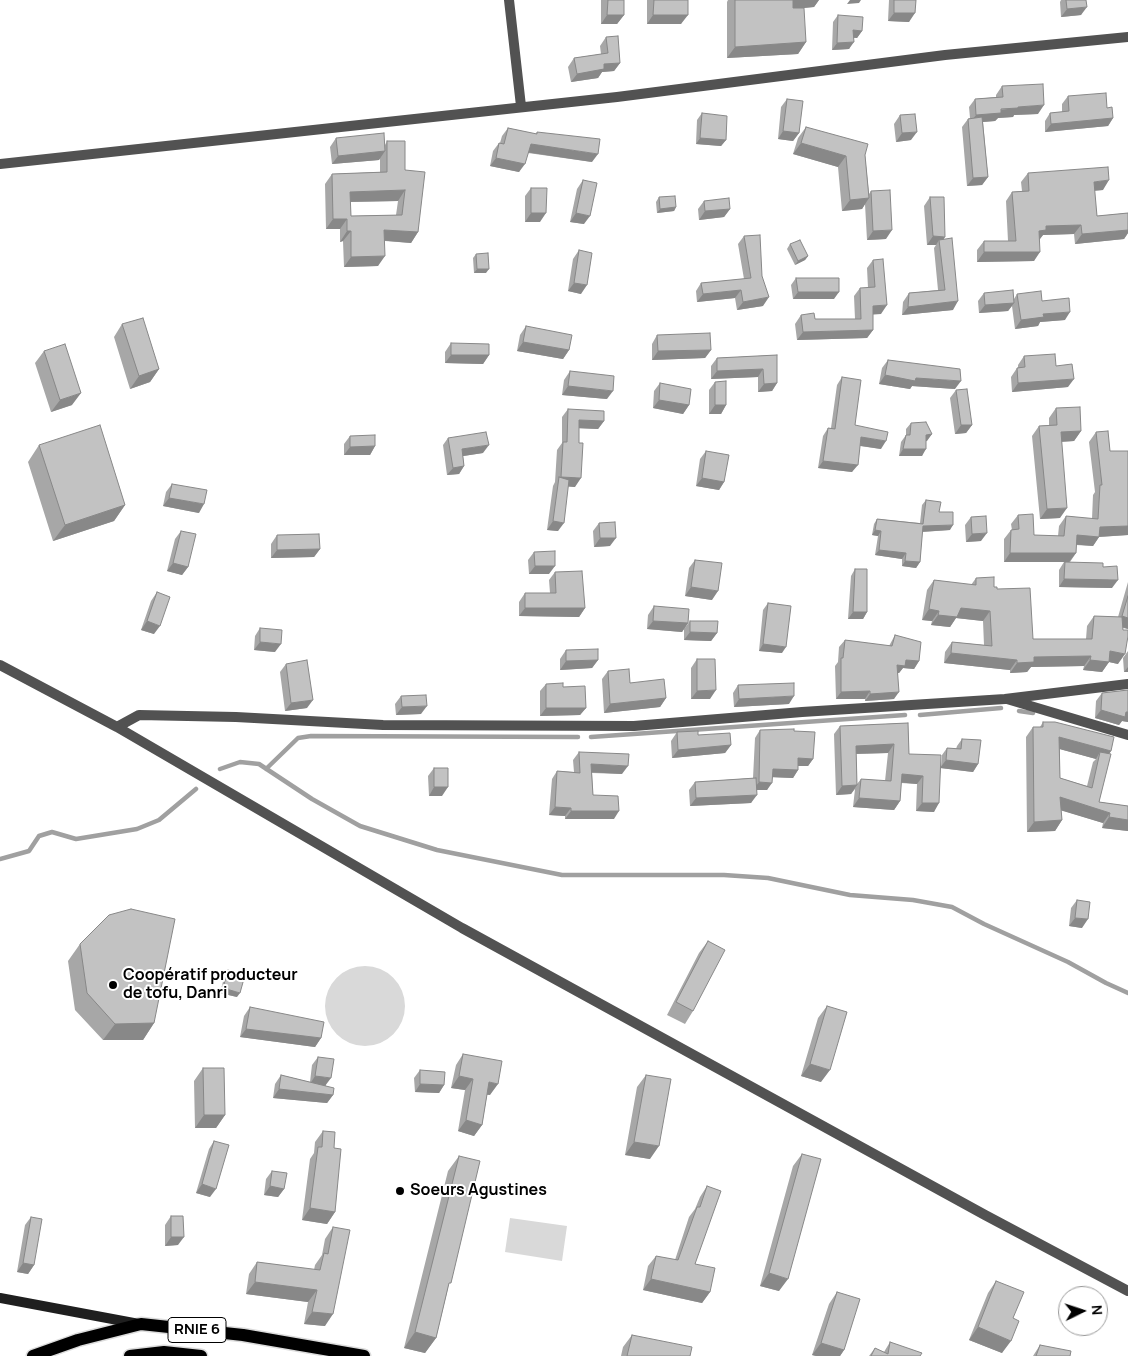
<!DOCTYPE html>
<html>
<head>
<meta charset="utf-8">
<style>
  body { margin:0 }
  #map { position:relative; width:1128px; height:1356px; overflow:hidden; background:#fff; font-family:Manrope,sans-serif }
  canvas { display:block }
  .north { position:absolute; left:1058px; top:1286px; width:50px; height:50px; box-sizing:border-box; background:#fff; border:1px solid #999; border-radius:50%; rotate:86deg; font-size:14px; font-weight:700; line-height:20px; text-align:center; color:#000 }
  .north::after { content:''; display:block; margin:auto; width:18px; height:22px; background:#000; clip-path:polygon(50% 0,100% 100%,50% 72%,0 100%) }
</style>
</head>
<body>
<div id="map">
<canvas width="1128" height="1356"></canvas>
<div class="north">N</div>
</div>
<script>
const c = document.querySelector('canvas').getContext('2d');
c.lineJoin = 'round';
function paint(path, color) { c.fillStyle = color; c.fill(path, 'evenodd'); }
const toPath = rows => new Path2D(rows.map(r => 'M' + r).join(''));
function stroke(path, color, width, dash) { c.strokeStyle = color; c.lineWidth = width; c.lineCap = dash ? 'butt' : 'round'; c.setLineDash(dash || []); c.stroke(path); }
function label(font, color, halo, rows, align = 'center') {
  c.font = font + ' Manrope,sans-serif'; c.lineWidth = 4; c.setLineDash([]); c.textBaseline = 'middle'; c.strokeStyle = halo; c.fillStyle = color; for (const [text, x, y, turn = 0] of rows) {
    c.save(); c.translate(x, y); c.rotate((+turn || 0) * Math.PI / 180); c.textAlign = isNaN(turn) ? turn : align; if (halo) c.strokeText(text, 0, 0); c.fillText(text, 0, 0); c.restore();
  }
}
paint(toPath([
  '325 1006a40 40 0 1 1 80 0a40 40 0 1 1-80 0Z',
  [510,1218,567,1226,562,1261,505,1252]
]), '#d9d9d9');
stroke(toPath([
  [1019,711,1033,713],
  [920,715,1001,708],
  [591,737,905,715],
  [220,769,240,762,259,764,312,799,360,826,437,850,562,875,724,875,768,878,850,895,913,900,952,907,984,924,1068,962,1106,983,1128,993],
  [266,769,298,738,311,736,578,737],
  [0,859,29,851,39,836,52,832,76,839,137,829,159,820,196,789]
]), '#a0a0a0', 4.5);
const primary = toPath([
  [33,1356,78,1340,141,1324,243,1335,364,1356],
  [130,1356,164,1352,201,1356]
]);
stroke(primary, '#dbdbdb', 15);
stroke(toPath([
  [509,0,521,106],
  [0,164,617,97,945,55,1128,37],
  [1007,699,1128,735]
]), '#525252', 10);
stroke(toPath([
  [0,665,117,727,462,928,985,1215,1128,1291],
  [117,727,139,715,236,717,383,725,634,726,802,712,1005,699,1128,684]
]), '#525252', 10);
stroke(toPath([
  [0,1298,139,1324]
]), '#1f1f1f', 10);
stroke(primary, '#000', 12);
paint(toPath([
  [601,0,624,0,624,15,617,24,601,24],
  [647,0,688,0,681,24,647,24],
  [728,0,819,0,814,7,800,8,806,42,798,54,727,58,727,2],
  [889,0,916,0,909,22,888,21],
  [1061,0,1086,0,1081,15,1061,17,1060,2],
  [838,15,862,31,857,38,854,38,849,49,832,50,833,22],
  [606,37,620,63,614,71,602,72,598,78,571,82,568,67,574,58,601,54,600,46],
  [1002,86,1038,114,1014,115,1013,117,998,118,995,121,983,122,988,177,982,185,967,186,962,127,968,119,970,118,969,107,975,99,996,97,996,95],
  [1068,96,1107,108,1113,118,1108,126,1045,132,1045,121,1050,113,1062,112,1062,104],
  [787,99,799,133,793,141,778,139,781,107],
  [702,113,726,140,721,146,696,144,697,120],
  [900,115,911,140,896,142,894,124],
  [806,127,865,155,869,194,871,191,886,239,867,240,865,204,862,209,842,211,838,167,793,154,798,138],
  [508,128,536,134,537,132,592,162,528,153,519,172,490,166,493,151,499,143,500,143,502,136],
  [336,138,385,145,387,141,405,170,418,232,411,243,385,241,378,266,344,267,343,241,340,242,340,229,326,229,325,184,332,174,380,172,380,158,379,160,332,164,330,147],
  [398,201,396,215,351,216,350,202],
  [1028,173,1103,190,1094,191,1097,216,1128,213,1128,233,1124,239,1075,244,1074,234,1043,235,1040,239,1034,261,977,262,977,250,984,241,1008,241,1006,201,1012,192,1022,191,1021,182],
  [583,180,584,224,570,222,577,189],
  [531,188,540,222,525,222,525,196],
  [659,197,676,207,674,211,657,213,656,202],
  [930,197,944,239,953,310,902,315,903,302,909,293,938,290,934,248,936,245,927,245,924,206],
  [704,201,730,209,724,217,699,220,698,209],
  [744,236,763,306,737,310,735,298,697,302,696,291,701,283,744,279,738,244],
  [790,244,808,256,805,260,795,265,787,249],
  [579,250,581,294,568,291,573,259],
  [476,254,486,273,474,273,473,258],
  [873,260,881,314,873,314,873,330,867,338,797,340,795,324,801,315,815,319,855,319,854,296,860,288,868,288,867,268],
  [796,278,834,299,793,299,791,285],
  [984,293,1014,299,1017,294,1042,301,1065,320,1040,322,1038,326,1015,329,1012,306,1008,311,979,313,978,301],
  [122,324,159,369,150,382,130,389,114,337],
  [526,326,569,350,563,359,517,351,520,335],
  [657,335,711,350,705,358,652,360,652,344],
  [451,343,489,355,483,364,445,363,445,352],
  [44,351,72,405,51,412,35,363],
  [777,355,777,383,772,391,758,392,758,377,711,379,711,366,717,358],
  [1024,356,1056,366,1068,387,1012,392,1011,377,1017,368,1018,368,1018,365],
  [888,360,955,389,912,386,910,389,879,384,882,368],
  [570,371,607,399,562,395,564,380],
  [842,377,855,425,881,449,860,446,852,472,818,468,823,436,828,428,831,428,837,385],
  [715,382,726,405,721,414,709,414,709,390],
  [660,383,689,405,683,414,653,408,654,391],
  [956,390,972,425,966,433,955,434,950,398],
  [1056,408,1081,431,1074,441,1062,442,1060,518,1040,519,1032,436,1039,426,1049,425,1049,418],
  [568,409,604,421,598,429,579,428,575,487,568,486,558,531,547,530,553,486,555,482,557,450,562,443,562,417],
  [911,423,932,434,926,441,922,456,899,456,901,442,906,435,906,429],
  [1096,432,1110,451,1128,535,1099,537,1093,546,1076,545,1076,553,1070,562,1103,567,1112,588,1059,587,1059,570,1064,562,1004,562,1004,539,1011,530,1012,530,1011,524,1018,515,1034,535,1058,536,1059,526,1066,516,1092,519,1093,495,1095,492,1089,442],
  [350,436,375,446,370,455,344,455,344,444],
  [448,438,483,453,463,456,464,466,459,474,447,475,443,445],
  [39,445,125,505,114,521,53,541,28,462],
  [706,451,724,482,719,490,696,486,700,459],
  [172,484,199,513,163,506,166,492],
  [926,500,939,512,950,530,922,532,920,562,916,568,902,566,902,559,875,555,878,536,872,535,874,524,877,519,920,523,922,505],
  [971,517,981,541,966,542,965,525],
  [599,523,610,546,594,547,593,531],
  [181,531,188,567,182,575,167,571,175,539],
  [277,535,320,549,314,557,271,558,271,544],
  [534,552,549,574,529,574,528,560],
  [695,560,712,600,685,596,689,568],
  [855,569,867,612,863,619,848,619,851,576],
  [555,572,585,608,579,617,519,616,519,602,525,593,550,593,549,580],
  [976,578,994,587,997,589,1033,639,1086,639,1087,626,1094,616,1118,617,1128,582,1128,629,1123,628,1118,664,1109,662,1102,672,1083,670,1084,666,1031,667,1027,672,1010,673,1010,670,944,663,945,652,952,642,984,645,983,621,956,618,950,627,931,625,932,621,922,620,927,590,934,580,971,585],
  [157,592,154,634,141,630,151,601],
  [768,603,782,653,759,651,763,610],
  [654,606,688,623,682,632,647,629,648,615],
  [690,621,717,633,711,641,684,640,684,629],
  [260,628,275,652,254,650,255,636],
  [895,635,919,661,914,669,903,668,899,673,898,673,894,699,865,701,865,699,836,699,835,666,838,662,839,647,845,640,889,646],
  [566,650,598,660,592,668,560,670,560,659],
  [1128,651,1128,672,1124,672,1123,658],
  [697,659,710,699,691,699,691,668],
  [286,664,307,708,285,711,280,672],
  [608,671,630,683,666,698,660,707,604,713,602,679],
  [546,684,563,687,586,708,580,715,540,716,540,691],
  [738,685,789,704,734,707,733,693],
  [1128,690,1128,722,1122,721,1119,725,1095,718,1096,701,1102,693],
  [401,696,421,714,396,715,395,704],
  [1043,722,1111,751,1109,754,1099,802,1128,806,1128,831,1102,828,1103,823,1061,810,1062,820,1055,831,1027,832,1026,737,1033,727,1040,727],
  [1060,749,1096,759,1093,762,1087,786,1060,778],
  [908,723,909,754,941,767,942,755,947,748,956,749,957,746,962,739,978,764,973,772,941,768,934,812,916,811,917,784,901,783,900,801,894,810,853,807,855,789,851,794,836,795,834,734,840,726],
  [888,753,885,781,861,779,857,784,856,754],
  [760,730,794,731,813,759,808,766,798,766,798,770,793,778,773,777,767,790,757,790,751,803,690,806,689,790,695,782,753,778,755,738],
  [677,732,698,735,731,745,725,753,672,758,671,741],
  [579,752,622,774,592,773,593,795,614,819,565,819,565,816,549,815,552,779,557,771,574,772,573,760],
  [434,768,442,796,429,796,428,776],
  [1077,900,1082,928,1069,926,1071,908],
  [708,941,693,1011,685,1024,667,1015,699,953],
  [80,944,154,1023,143,1040,103,1040,75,1010,68,961],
  [228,970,237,997,220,993,225,974],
  [827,1006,821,1082,801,1076,818,1018],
  [250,1007,321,1038,315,1047,240,1037,244,1016],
  [463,1054,490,1095,487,1095,482,1125,474,1136,458,1131,465,1090,451,1088,456,1065],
  [318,1057,326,1086,333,1095,327,1103,273,1098,275,1084,281,1075,310,1082,312,1065],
  [203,1068,225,1115,216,1128,195,1128,194,1081],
  [420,1070,444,1085,439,1093,415,1092,414,1078],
  [646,1075,650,1159,625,1155,637,1087],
  [323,1131,334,1148,335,1212,327,1224,302,1220,310,1159,314,1153,315,1142],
  [214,1141,210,1197,196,1193,209,1149],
  [802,1154,779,1291,760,1286,793,1166],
  [459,1156,448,1288,436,1338,425,1353,404,1348,448,1171],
  [272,1171,284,1189,278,1197,264,1195,266,1179],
  [707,1186,695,1264,710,1292,702,1303,643,1290,648,1266,656,1256,675,1260,689,1217,695,1209,700,1197],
  [171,1216,178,1245,165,1246,165,1225],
  [31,1217,34,1265,28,1274,17,1272,25,1225],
  [333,1227,325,1326,304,1324,308,1302,246,1294,249,1274,257,1262,314,1270,315,1265,322,1255,325,1239],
  [996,1281,1013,1318,1002,1353,969,1340,988,1293],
  [837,1292,844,1350,840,1356,816,1356,812,1355,829,1304],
  [632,1335,690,1356,621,1356,623,1347],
  [890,1342,920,1356,869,1356,875,1348,884,1352],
  [1040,1345,1070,1356,1033,1356]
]), '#a7a7a7');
paint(toPath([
  [791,0,819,0,814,7,785,10],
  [850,0,861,0,859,3,847,4],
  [1087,7,1081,15,1061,17,1067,9],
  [894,13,915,13,909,22,888,21],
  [607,15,624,15,617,24,601,24],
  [653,15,688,15,681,24,647,24],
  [853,30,862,31,857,38,848,37],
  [806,42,798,54,727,58,735,47],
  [854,42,849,49,832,50,837,43],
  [620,63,614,71,602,72,598,78,571,82,577,74,604,64],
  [1044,105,1038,114,1014,115,1013,117,998,118,995,121,970,123,976,115,1018,107],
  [1113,118,1108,126,1045,132,1051,124],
  [783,131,799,133,793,141,778,139],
  [917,132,911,140,896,142,902,133],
  [700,138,726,140,721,146,696,144],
  [801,143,846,156,838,167,793,154],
  [531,144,598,154,592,162,525,152],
  [385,151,379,160,332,164,338,156],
  [496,158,525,164,519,172,490,166],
  [988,177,982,185,967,186,973,178],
  [1109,180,1103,190,1087,191,1094,182],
  [405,190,398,201,343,202,350,192],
  [869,198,862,209,842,211,850,200],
  [676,207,674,211,657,213,660,209],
  [730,209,724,217,699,220,705,211],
  [531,213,546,213,540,222,525,222],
  [576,213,590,216,584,224,570,222],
  [333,219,347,219,340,229,326,229],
  [1081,225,1074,234,1043,235,1039,240,1039,231,1046,226],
  [384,230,418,232,411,243,377,240],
  [892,230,886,239,867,240,873,231],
  [1128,230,1128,233,1124,239,1075,244,1082,234],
  [347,231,351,231,343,241,340,242],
  [933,236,945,237,940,245,939,240,936,245,927,245],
  [984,252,1040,252,1034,261,977,262],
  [385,256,378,266,344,267,351,257],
  [808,256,805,260,795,265,798,261],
  [477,269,489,269,486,273,474,273],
  [574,283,587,285,581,294,568,291],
  [741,290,735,298,697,302,703,294],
  [798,292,839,292,834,299,793,299],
  [769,297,763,306,737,310,743,302],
  [958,301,953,310,902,315,908,307],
  [1014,303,1008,311,979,313,985,305],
  [887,305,881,314,867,315,873,306],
  [1070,312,1065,320,1040,322,1038,326,1015,329,1021,320,1043,314],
  [873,330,867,338,797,340,803,332],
  [523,342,569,350,563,359,517,351],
  [711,350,705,358,652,360,658,351],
  [451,355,489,355,483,364,445,363],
  [159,369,150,382,130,389,139,376],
  [763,369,758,377,711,379,717,371],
  [885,375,916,378,961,381,955,389,912,386,910,389,879,384],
  [1074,379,1068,387,1012,392,1018,383],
  [777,383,772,391,758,392,764,384],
  [568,386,613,391,607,399,562,395],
  [81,393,72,405,51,412,60,400],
  [659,400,689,405,683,414,653,408],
  [715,405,726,405,721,414,709,414],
  [579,420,604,421,598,429,573,428],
  [961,425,972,425,966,433,955,434],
  [1081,431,1074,441,1054,442,1061,432],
  [932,434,927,441,922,442,926,435],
  [861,437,886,441,881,449,855,445],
  [489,445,483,453,457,457,462,449],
  [375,446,370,455,344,455,350,447],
  [903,449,926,449,922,456,899,456],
  [823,461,858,465,852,472,818,468],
  [464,466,459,474,447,475,453,468],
  [561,477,581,478,575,487,558,486],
  [702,478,724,482,719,490,696,486],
  [169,498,204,504,199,513,163,506],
  [125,505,114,521,53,541,65,525],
  [1067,508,1060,518,1040,519,1047,509],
  [553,521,564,523,558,531,547,530],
  [953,525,950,530,919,532,923,526],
  [1128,526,1128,535,1097,537,1099,537,1093,546,1070,544,1077,535,1100,527],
  [875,530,881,531,878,536,872,535],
  [987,533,981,541,966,542,972,534],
  [600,538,616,538,610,546,594,547],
  [320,549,314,557,271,558,277,550],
  [879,550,906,553,902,559,875,555],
  [1010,553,1076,553,1069,562,1004,562],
  [905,561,920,562,916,568,902,566],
  [173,563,188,567,182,575,167,571],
  [535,566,555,566,549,574,529,574],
  [1064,579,1118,580,1112,588,1059,587],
  [691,587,718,591,712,600,685,596],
  [525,608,585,608,579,617,519,616],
  [961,608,990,611,983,621,956,618,950,627,931,625,938,615],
  [929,609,939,611,932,621,922,620],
  [853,612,867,612,863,619,848,619],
  [1122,616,1128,618,1128,629,1116,625],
  [147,621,160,626,154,634,141,630],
  [653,621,688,623,682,632,647,629],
  [690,632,717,633,711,641,684,640],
  [260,642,281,644,275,652,254,650],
  [763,644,786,647,782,653,759,651],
  [1110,651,1125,654,1118,664,1109,662,1102,672,1083,670,1090,660],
  [951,653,1017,660,1010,670,944,663],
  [1091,656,1084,666,1031,667,1027,672,1010,673,1017,663,1034,657],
  [598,660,592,668,560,670,566,661],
  [906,660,919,661,914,669,903,668,899,673,892,672,897,665],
  [1128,667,1128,672,1124,672],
  [716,690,710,699,691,699,697,691],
  [870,691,865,699,836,699,841,692],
  [899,692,894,699,865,701,870,694],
  [794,696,789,704,734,707,739,699],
  [666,698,660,707,604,713,610,704],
  [313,700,307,708,285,711,291,703],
  [427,706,421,714,396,715,402,707],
  [546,708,586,708,580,715,540,716],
  [1101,710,1128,712,1128,722,1122,721,1119,725,1095,718],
  [1059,737,1111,751,1104,761,1100,752,1096,759,1052,747],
  [894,744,888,753,850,754,856,746],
  [731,745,725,753,672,758,678,750],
  [798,758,813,759,808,766,793,766],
  [946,760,978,764,973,772,940,768],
  [591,764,628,766,622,774,586,772],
  [773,769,798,770,793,778,767,777],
  [902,774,923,776,917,784,896,782],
  [759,782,772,783,767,790,753,790],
  [857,785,851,794,836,795,842,786],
  [434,787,448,787,442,796,429,796],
  [757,795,751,803,690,806,696,798],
  [1060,797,1110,813,1103,823,1053,808],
  [859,798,900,801,894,810,853,807],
  [922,803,939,803,934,812,916,811],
  [555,807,571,808,565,816,549,815],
  [571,811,619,811,614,819,565,819],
  [1109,817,1128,820,1128,831,1102,828],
  [1062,820,1055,831,1027,832,1034,822],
  [1075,918,1088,919,1082,928,1069,926],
  [223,988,240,993,237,997,220,993],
  [154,1023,143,1040,103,1040,115,1024],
  [246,1029,321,1038,315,1047,240,1037],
  [810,1064,830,1070,821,1082,801,1076],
  [315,1076,331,1078,325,1086,310,1084],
  [459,1076,473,1079,465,1090,451,1088],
  [489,1082,498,1084,490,1095,481,1093],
  [420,1084,444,1085,439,1093,415,1092],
  [279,1089,333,1095,327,1103,273,1098],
  [204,1115,225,1115,216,1128,195,1128],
  [466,1120,482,1125,474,1136,458,1131],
  [634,1142,659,1146,650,1159,625,1155],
  [202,1184,216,1189,210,1197,196,1193],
  [270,1186,284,1189,278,1197,264,1195],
  [310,1208,335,1212,327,1224,302,1220],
  [171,1237,184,1237,178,1245,165,1246],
  [23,1263,34,1265,28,1274,17,1272],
  [769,1273,788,1279,779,1291,760,1286],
  [651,1279,710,1292,702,1303,643,1290],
  [255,1282,317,1290,308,1302,246,1294],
  [312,1312,333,1314,325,1326,304,1324],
  [978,1327,1011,1341,1002,1353,969,1340],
  [415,1332,436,1338,425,1353,404,1348],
  [821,1343,844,1350,840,1356,816,1356,812,1355]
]), '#888');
const building = toPath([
  [608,0,624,0,624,15,607,15,608,0],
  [654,0,688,0,688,15,653,15,654,0],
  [735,0,793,0,793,8,804,8,806,42,735,47,735,0],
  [894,0,916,0,915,13,894,13,894,0],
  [1066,0,1086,0,1087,7,1067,9,1066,0],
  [838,15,863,17,862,31,853,30,854,42,837,43,838,15],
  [618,36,620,63,604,64,604,69,577,74,574,58,608,53,606,37,618,36],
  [1043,84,1044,105,1018,107,1018,108,1001,109,1001,113,976,115,975,99,1003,97,1002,86,1043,84],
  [1106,93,1107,108,1112,107,1113,118,1051,124,1050,113,1069,111,1068,96,1106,93],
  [787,99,803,101,799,133,783,131,787,99],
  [702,113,727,116,726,140,700,138,702,113],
  [915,114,917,132,902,133,900,115,915,114],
  [982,117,988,177,973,178,968,119,982,117],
  [806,127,868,144,865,155,869,198,850,200,846,156,801,143,806,127],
  [508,128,537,134,537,132,600,139,598,154,531,144,525,164,496,158,499,143,504,144,508,128],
  [384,133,385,151,338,156,336,138,384,133],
  [387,141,405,141,405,170,425,172,418,232,384,230,385,256,351,257,351,231,347,231,347,219,333,219,332,174,387,172,387,141],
  [405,190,402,215,351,216,350,192,405,190],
  [1108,167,1109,180,1094,182,1097,216,1128,213,1128,230,1082,234,1081,225,1046,226,1046,230,1039,231,1040,252,984,252,984,241,1016,241,1012,192,1029,191,1028,173,1108,167],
  [583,180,597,183,590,216,576,213,583,180],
  [531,188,547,188,546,213,531,213,531,188],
  [890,190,892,230,873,231,871,191,890,190],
  [675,196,676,207,660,209,659,197,675,196],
  [930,197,944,197,945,237,933,236,930,197],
  [729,198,730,209,705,211,704,201,729,198],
  [760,235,762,276,769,297,743,302,741,290,703,294,701,283,751,278,744,236,760,235],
  [952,238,958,301,908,307,909,293,945,290,939,240,952,238],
  [800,240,808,256,798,261,790,244,800,240],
  [579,250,592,253,587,285,574,283,579,250],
  [488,253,489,269,477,269,476,254,488,253],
  [883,259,887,305,873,306,873,330,803,332,801,315,814,313,815,319,861,319,860,288,875,287,873,260,883,259],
  [796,278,839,278,839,292,798,292,796,278],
  [1013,290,1014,303,985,305,984,293,1013,290],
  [1041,291,1042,301,1069,298,1070,312,1043,314,1044,317,1021,320,1017,294,1041,291],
  [143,318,159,369,139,376,122,324,143,318],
  [526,326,572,335,569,350,523,342,526,326],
  [710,333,711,350,658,351,657,335,710,333],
  [451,343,489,344,489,355,451,355,451,343],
  [65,344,81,393,60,400,44,351,65,344],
  [1055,354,1056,366,1072,364,1074,379,1018,383,1017,368,1025,367,1024,356,1055,354],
  [777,355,777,383,764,384,763,369,717,371,717,358,777,355],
  [888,360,960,369,961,381,916,378,915,381,885,375,888,360],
  [570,371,614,376,613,391,568,386,570,371],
  [842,377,861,380,855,425,888,432,886,441,861,437,858,465,823,461,828,428,835,429,842,377],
  [726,381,726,405,715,405,715,382,726,381],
  [660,383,691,389,689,405,659,400,660,383],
  [967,389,972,425,961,425,956,390,967,389],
  [1080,407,1081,431,1061,432,1067,508,1047,509,1039,426,1057,425,1056,408,1080,407],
  [568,409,604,411,604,421,579,420,579,443,583,443,581,478,561,477,563,442,567,442,568,409],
  [926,422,932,434,926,435,926,449,903,449,906,435,910,435,911,423,926,422],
  [100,425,125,505,65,525,39,445,100,425],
  [1108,431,1110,451,1128,451,1128,526,1100,527,1099,537,1077,535,1076,553,1010,553,1011,530,1019,529,1018,515,1033,514,1034,535,1064,536,1066,516,1098,519,1100,485,1102,485,1096,432,1108,431],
  [486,432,489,445,462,449,464,466,453,468,448,438,486,432],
  [375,435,375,446,350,447,350,436,375,435],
  [706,451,729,455,724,482,702,478,706,451],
  [559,477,569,480,564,523,553,521,559,477],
  [172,484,207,490,204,504,169,498,172,484],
  [926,500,941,502,939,512,953,512,953,525,923,526,920,562,905,561,906,553,879,550,881,531,875,530,877,519,923,524,926,500],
  [986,516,987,533,972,534,971,517,986,516],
  [615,522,616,538,600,538,599,523,615,522],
  [181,531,196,534,188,567,173,563,181,531],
  [319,534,320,549,277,550,277,535,319,534],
  [555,551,555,566,535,566,534,552,555,551],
  [695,560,722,563,718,591,691,587,695,560],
  [1065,562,1103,563,1103,567,1117,566,1118,580,1064,579,1065,562],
  [855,569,867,569,867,612,853,612,855,569],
  [582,571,585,608,525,608,525,593,556,593,555,572,582,571],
  [994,577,994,587,997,587,997,589,1030,588,1033,639,1092,639,1094,616,1122,617,1123,630,1128,630,1128,636,1125,654,1110,651,1109,662,1090,660,1091,656,1034,657,1034,662,1017,663,1017,660,951,653,952,642,992,646,990,611,961,608,957,617,938,615,939,611,929,609,934,580,976,585,976,578,994,577],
  [157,592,170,597,160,626,147,621,157,592],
  [1128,596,1128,618,1122,616,1128,596],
  [768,603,791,606,786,647,763,644,768,603],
  [654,606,689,609,688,623,653,621,654,606],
  [690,621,718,621,717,633,690,632,690,621],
  [260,628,282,630,281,644,260,642,260,628],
  [895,635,921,642,919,661,906,660,905,666,897,665,899,692,870,694,870,691,841,692,841,658,843,658,845,640,892,646,895,635],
  [598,649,598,660,566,661,566,650,598,649],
  [697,659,715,659,716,690,697,691,697,659],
  [307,660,313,700,291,703,286,664,307,660],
  [629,669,630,683,664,679,666,698,610,704,608,671,629,669],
  [563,683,563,687,585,686,586,708,546,708,546,684,563,683],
  [794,683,794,696,739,699,738,685,794,683],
  [1128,690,1128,712,1126,712,1125,717,1101,710,1102,693,1128,690],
  [426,695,427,706,402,707,401,696,426,695],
  [1043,722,1055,722,1114,737,1111,751,1059,737,1060,778,1092,788,1100,752,1111,754,1099,802,1128,806,1128,820,1109,817,1110,813,1060,797,1062,820,1034,822,1033,727,1043,727,1043,722],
  [908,723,909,754,941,755,939,803,922,803,923,776,902,774,900,801,859,798,861,779,891,781,894,744,856,746,857,785,842,786,840,726,908,723],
  [794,729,794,731,815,732,813,759,798,758,798,770,773,769,772,783,759,782,760,730,794,729],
  [698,731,698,735,730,733,731,745,678,750,677,732,698,731],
  [962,739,981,740,978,764,946,760,947,748,961,749,962,739],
  [579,752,629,754,628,766,591,764,593,795,618,796,619,811,571,811,571,808,555,807,557,771,580,773,579,752],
  [434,768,448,768,448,787,434,787,434,768],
  [756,778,757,795,696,798,695,782,756,778],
  [1077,900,1090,902,1088,919,1075,918,1077,900],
  [131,909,175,919,154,1023,115,1024,87,993,80,944,109,915,131,909],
  [708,941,725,950,693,1011,676,1002,708,941],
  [228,970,245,975,240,993,223,988,228,970],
  [827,1006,847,1012,830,1070,810,1064,827,1006],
  [250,1007,324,1022,321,1038,246,1029,250,1007],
  [463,1054,502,1061,498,1084,489,1082,482,1125,466,1120,473,1079,459,1076,463,1054],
  [318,1057,334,1059,331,1078,315,1076,318,1057],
  [203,1068,224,1068,225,1115,204,1115,203,1068],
  [420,1070,445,1072,444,1085,420,1084,420,1070],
  [281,1075,334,1088,333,1095,279,1089,281,1075],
  [646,1075,671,1079,659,1146,634,1142,646,1075],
  [323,1131,335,1132,334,1148,341,1149,335,1212,310,1208,318,1147,322,1147,323,1131],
  [214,1141,229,1145,216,1189,202,1184,214,1141],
  [802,1154,821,1159,788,1279,769,1273,802,1154],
  [459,1156,480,1161,451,1283,449,1283,436,1338,415,1332,459,1156],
  [272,1171,287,1173,284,1189,270,1186,272,1171],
  [707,1186,721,1191,695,1264,715,1268,710,1292,651,1279,656,1256,678,1260,697,1207,700,1207,707,1186],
  [171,1216,183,1216,184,1237,171,1237,171,1216],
  [31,1217,42,1219,34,1265,23,1263,31,1217],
  [333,1227,350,1230,333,1314,312,1312,317,1290,255,1282,257,1262,320,1270,324,1253,328,1254,333,1227],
  [996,1281,1024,1292,1013,1318,1019,1321,1011,1341,978,1327,996,1281],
  [837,1292,860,1299,844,1350,821,1343,837,1292],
  [632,1335,692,1347,690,1356,627,1356,632,1335],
  [890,1342,922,1353,920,1356,871,1356,875,1348,888,1354,890,1342],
  [1040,1345,1071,1351,1070,1356,1036,1356,1040,1345]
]);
paint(building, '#c2c2c2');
stroke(building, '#888', 1);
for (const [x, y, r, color] of [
  [113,985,5,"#000"],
  [400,1191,5,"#000"]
]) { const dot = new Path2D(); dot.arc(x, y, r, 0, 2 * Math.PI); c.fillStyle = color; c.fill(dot); stroke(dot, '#fff', 2); }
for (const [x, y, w] of [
  [197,1330,58]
]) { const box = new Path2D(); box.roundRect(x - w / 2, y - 12.5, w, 25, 4); c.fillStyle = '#fff'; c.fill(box); stroke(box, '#000', 1); }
label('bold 15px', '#000', null, [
  ["RNIE 6",197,1330]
]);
label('bold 16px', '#000', '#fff', [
  ["Coopératif producteur",123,976],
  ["de tofu, Danri",123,994],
  ["Soeurs Agustines",410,1191]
], 'left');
</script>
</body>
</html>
